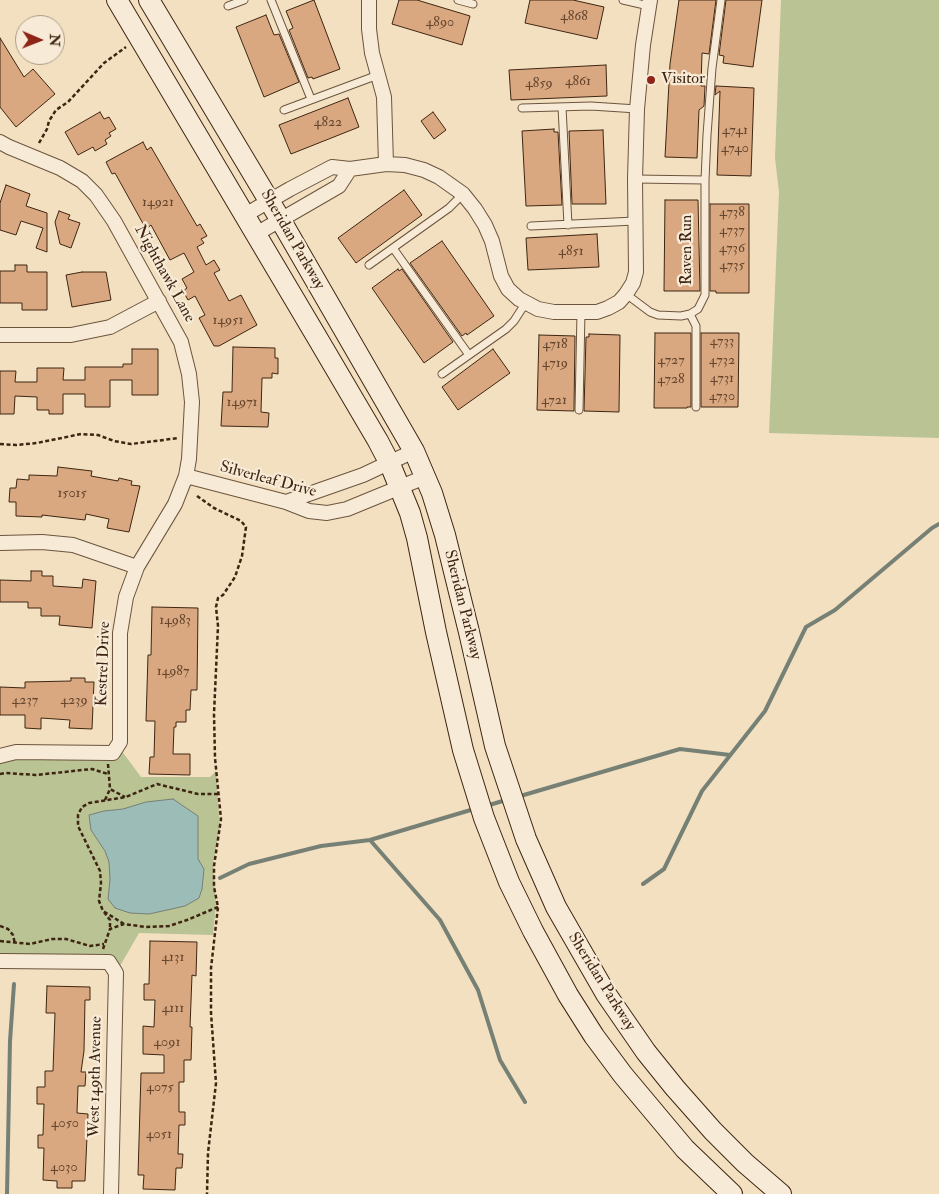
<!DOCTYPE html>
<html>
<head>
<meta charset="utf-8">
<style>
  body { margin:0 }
  #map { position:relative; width:939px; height:1194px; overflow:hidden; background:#f2e0c1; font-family:"IM FELL Double Pica",serif }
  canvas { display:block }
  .north { position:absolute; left:15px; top:15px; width:50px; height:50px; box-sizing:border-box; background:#f7ebd7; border:1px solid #ad9c88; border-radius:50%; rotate:91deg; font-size:14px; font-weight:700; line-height:20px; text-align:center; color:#3f2511 }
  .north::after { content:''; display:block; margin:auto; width:18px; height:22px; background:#8f2418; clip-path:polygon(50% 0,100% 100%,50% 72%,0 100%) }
</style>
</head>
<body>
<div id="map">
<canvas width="939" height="1194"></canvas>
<div class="north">N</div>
</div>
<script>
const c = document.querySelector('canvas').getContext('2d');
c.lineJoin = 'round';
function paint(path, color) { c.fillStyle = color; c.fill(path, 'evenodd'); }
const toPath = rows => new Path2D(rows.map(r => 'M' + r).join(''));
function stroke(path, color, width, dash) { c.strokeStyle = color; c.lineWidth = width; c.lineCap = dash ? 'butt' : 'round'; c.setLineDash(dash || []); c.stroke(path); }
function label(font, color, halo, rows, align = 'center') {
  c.font = font + ' "IM FELL Double Pica",serif'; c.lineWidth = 4.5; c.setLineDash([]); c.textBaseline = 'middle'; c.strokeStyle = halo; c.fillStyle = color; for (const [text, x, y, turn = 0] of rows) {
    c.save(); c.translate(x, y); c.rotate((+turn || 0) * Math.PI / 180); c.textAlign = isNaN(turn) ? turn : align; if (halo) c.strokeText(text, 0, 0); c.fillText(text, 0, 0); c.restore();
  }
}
paint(toPath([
  [781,0,939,0,939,438,769,433,779,192,775,158],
  [118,746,141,777,210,777,216,771,220,827,213,864,216,903,213,935,139,933,116,973,109,962,0,961,0,756]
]), '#b9c394');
const water = toPath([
  [173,799,198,816,198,859,204,869,202,889,199,898,185,906,149,914,130,913,115,908,108,899,110,880,109,862,105,851,91,830,89,815,104,811,123,809,146,802,173,799]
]);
paint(water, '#9cbcb8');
stroke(water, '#778075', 1);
stroke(toPath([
  [517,797,680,749,730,755],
  [486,806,506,800],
  [370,840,474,809],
  [220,878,249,864,321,846,370,840,440,920,478,990,500,1060,525,1102],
  [643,884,664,869,702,791,765,711,806,627,835,610,932,528,939,524],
  [7,1194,10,1041,14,984]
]), '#778075', 4);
const building = toPath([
  [314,0,340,69,313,79,312,77,308,78,289,30,293,28,286,11,314,0],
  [399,0,417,0,470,16,462,45,392,24,399,0],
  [530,0,573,0,604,7,597,39,525,23,530,0],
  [679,0,716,0,709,54,702,53,701,86,705,86,704,106,699,110,697,158,665,157,670,64,679,0],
  [726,0,762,0,753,67,723,63,724,56,719,55,726,0],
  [266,15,274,35,279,34,299,82,264,97,236,27,266,15],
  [0,38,24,77,33,69,55,94,16,127,0,107,0,38],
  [606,65,607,96,511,100,509,70,606,65],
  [716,86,754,88,751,176,717,175,720,91,715,95,716,86],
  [348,98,359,127,291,154,279,125,348,98],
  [100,112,104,119,109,117,116,129,109,133,111,136,105,140,107,144,95,151,93,147,78,155,65,132,100,112],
  [433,112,446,130,434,139,421,121,433,112],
  [554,129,554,132,558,132,562,205,526,206,522,131,554,129],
  [603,130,606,204,572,204,569,131,603,130],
  [143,142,147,150,151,147,197,226,200,224,207,236,201,239,204,243,197,247,206,265,214,260,220,270,214,273,229,301,241,295,257,325,219,346,214,346,199,318,205,315,195,296,188,300,183,291,187,288,182,279,194,272,184,253,170,260,151,225,146,229,115,173,112,174,106,162,143,142],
  [6,185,30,194,26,206,47,213,47,252,36,248,43,228,21,221,16,235,0,230,0,203,6,185],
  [404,190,422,215,356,263,338,238,404,190],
  [665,200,698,200,700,291,664,291,665,200],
  [710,204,749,204,749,293,716,293,716,291,710,291,710,204],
  [59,211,70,215,68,219,80,223,71,248,60,244,55,222,59,211],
  [597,234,599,267,528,270,526,238,597,234],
  [442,241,494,316,467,335,466,333,462,336,410,263,442,241],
  [15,265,27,265,27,272,47,272,47,310,22,310,22,303,0,303,0,271,15,271,15,265],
  [398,269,399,271,402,269,453,342,424,363,372,288,398,269],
  [82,272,106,272,111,300,72,307,66,275,82,272],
  [655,333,691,333,691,407,687,407,687,408,654,408,655,333],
  [701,333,739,333,738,407,701,407,701,333],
  [589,334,620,335,619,412,584,411,586,337,589,337,589,334],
  [539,335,575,336,574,411,537,410,539,335],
  [233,347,275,348,275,358,278,358,278,374,272,373,272,378,262,378,261,412,269,413,268,427,221,426,223,392,232,392,233,347],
  [132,349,158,349,158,395,132,395,132,380,110,380,110,407,85,407,85,394,63,394,63,414,49,414,49,410,37,410,37,397,15,396,14,414,0,414,0,371,16,371,15,382,37,382,37,368,64,368,63,380,85,380,85,367,123,367,123,364,132,364,132,349],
  [493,349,510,373,458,410,442,387,493,349],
  [58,467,92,471,91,476,118,481,119,478,132,481,131,485,140,486,129,532,107,528,109,519,86,514,85,520,42,515,42,517,16,516,16,502,9,502,10,488,16,488,17,479,29,480,29,475,57,476,58,467],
  [31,571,42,571,42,576,53,576,53,586,82,588,83,579,96,581,92,628,59,625,60,616,41,616,41,608,28,608,28,602,0,602,0,580,31,581,31,571],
  [152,607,198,608,197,690,191,690,190,710,186,710,186,722,176,722,176,727,174,727,173,754,190,754,190,775,149,774,150,757,154,757,155,721,146,721,148,655,151,655,152,607],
  [71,678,85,678,85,682,94,682,92,729,69,728,70,720,41,718,41,729,25,728,25,715,0,715,0,687,25,688,25,682,71,681,71,678],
  [150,941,197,942,196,976,192,975,190,1027,192,1027,191,1060,184,1060,184,1082,179,1082,179,1112,185,1112,185,1125,179,1125,178,1154,183,1154,182,1168,176,1168,175,1190,143,1189,144,1175,138,1175,141,1073,164,1073,164,1055,143,1054,143,1026,154,1027,155,1000,144,1000,144,984,149,984,150,941],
  [47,986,90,987,90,1000,85,1000,84,1051,81,1072,86,1072,85,1086,78,1086,77,1113,88,1114,85,1181,72,1181,72,1188,57,1188,57,1181,43,1180,44,1148,38,1148,38,1135,43,1135,44,1104,37,1104,37,1087,45,1087,45,1071,53,1071,55,1013,46,1013,47,986]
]);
paint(building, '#d9a881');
stroke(building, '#3f2511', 1);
const service = toPath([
  [271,0,311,99],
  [458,0,473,4],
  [623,0,649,6],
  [228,6,244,0],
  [562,107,568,225],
  [522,108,591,106,637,109],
  [284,110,378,75],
  [635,179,705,180],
  [531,226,635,221],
  [393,248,469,355],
  [369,265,449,208,463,194],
  [626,294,650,312,658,315,681,316,690,314,698,309,705,295,705,180,707,135,712,68,721,0],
  [690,314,696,326,696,407],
  [442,374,506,329,514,321,525,304],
  [579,410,581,312]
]);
const minor = toPath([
  [369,0,369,29,372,53,384,97,386,164],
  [0,142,9,147,60,168,82,181,96,195,114,221,181,342,189,374,192,402,189,459,186,476,175,504,137,567,126,597,120,633,120,742,113,753,16,752,0,756],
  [245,215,290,189,332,167,350,169,386,164,405,165,424,170,439,177,463,194,475,209,485,225,492,241,501,276,508,289,519,299,538,309,554,312,597,312,608,308,619,302,626,294,633,283,636,272,635,179,637,109,643,45,650,0],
  [256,234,339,186,350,169],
  [0,335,71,335,110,327,159,301],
  [186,476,286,502,309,511,327,513,347,509,425,477],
  [286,502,363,475,414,451],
  [0,543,42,542,73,545,137,567],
  [0,961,109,962,116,973,111,1194]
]);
const secondary = toPath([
  [117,0,318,339,378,441,390,464,410,513,417,538,436,632,463,750,484,818,509,882,533,931,568,995,594,1036,623,1075,685,1149,732,1194],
  [149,0,280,219,414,451,432,493,445,535,469,632,495,746,526,839,556,907,606,994,646,1052,675,1088,713,1131,745,1163,781,1194]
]);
stroke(service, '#6c543d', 9);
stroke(minor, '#6c543d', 16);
stroke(secondary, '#3f2511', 22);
stroke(toPath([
  [39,143,47,129,49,121,56,110,68,102,104,63,126,47],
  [0,444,16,445,37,443,81,434,98,435,114,441,131,444,179,438],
  [197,496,214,508,241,521,246,527,242,556,235,577,223,595,218,598,216,607,218,626,214,714,215,758,221,819,214,866,214,887,218,907,211,968,211,1013,216,1083,208,1153,207,1194],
  [108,764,110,789,125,797],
  [0,774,5,773,36,775,92,769,108,774],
  [105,800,110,789],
  [104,912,110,920,110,929],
  [124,924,103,911,99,901,101,883,100,871,78,826,78,815,82,807,89,803,126,797,157,784,198,794,218,794],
  [0,926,8,929,13,935,15,944],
  [0,941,30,944,52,939,66,939,90,946,104,944],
  [103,949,110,929,124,924,146,927,169,926,187,920,218,907]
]), '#3f2511', 2.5, [4, 2.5]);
stroke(service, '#f7ebd7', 7);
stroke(minor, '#f7ebd7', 14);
stroke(secondary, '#f7ebd7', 20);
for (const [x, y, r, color] of [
  [651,80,5,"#8f2418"]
]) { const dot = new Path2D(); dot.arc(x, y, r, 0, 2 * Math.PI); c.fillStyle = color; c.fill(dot); stroke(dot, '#f7ebd7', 2); }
label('14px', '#66462d', null, [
  ["4868",574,17],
  ["4890",440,23],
  ["4861",578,82],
  ["4859",539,84],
  ["4822",328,123],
  ["4741",735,131],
  ["4740",735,149],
  ["14921",158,203],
  ["4738",732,213],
  ["4737",732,231],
  ["4736",732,249],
  ["4851",571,252],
  ["4735",732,266],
  ["14951",228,321],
  ["4733",722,342],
  ["4718",555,345],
  ["4727",671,361],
  ["4732",722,361],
  ["4719",555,364],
  ["4731",722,379],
  ["4728",671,380],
  ["4730",722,397],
  ["4721",554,401],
  ["14971",242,403],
  ["15015",72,494],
  ["14983",175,621],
  ["14987",173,672],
  ["4237",25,701],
  ["4239",74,701],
  ["4131",173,958],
  ["4111",173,1009],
  ["4091",167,1043],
  ["4075",160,1088],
  ["4050",65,1124],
  ["4051",159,1135],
  ["4030",64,1168]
]);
label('16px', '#3f2511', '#f7ebd7', [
  ["Visitor",661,80]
], 'left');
label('16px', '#3f2511', '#f7ebd7', [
  ["Sheridan Parkway",292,240,60],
  ["Raven Run",688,250,-90],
  ["Nighthawk Lane",164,274,61],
  ["Silverleaf Drive",268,480,15],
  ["Sheridan Parkway",462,605,76],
  ["Kestrel Drive",104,664,-88],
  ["Sheridan Parkway",601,982,58],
  ["West 149th Avenue",96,1077,-89]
]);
</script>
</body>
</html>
